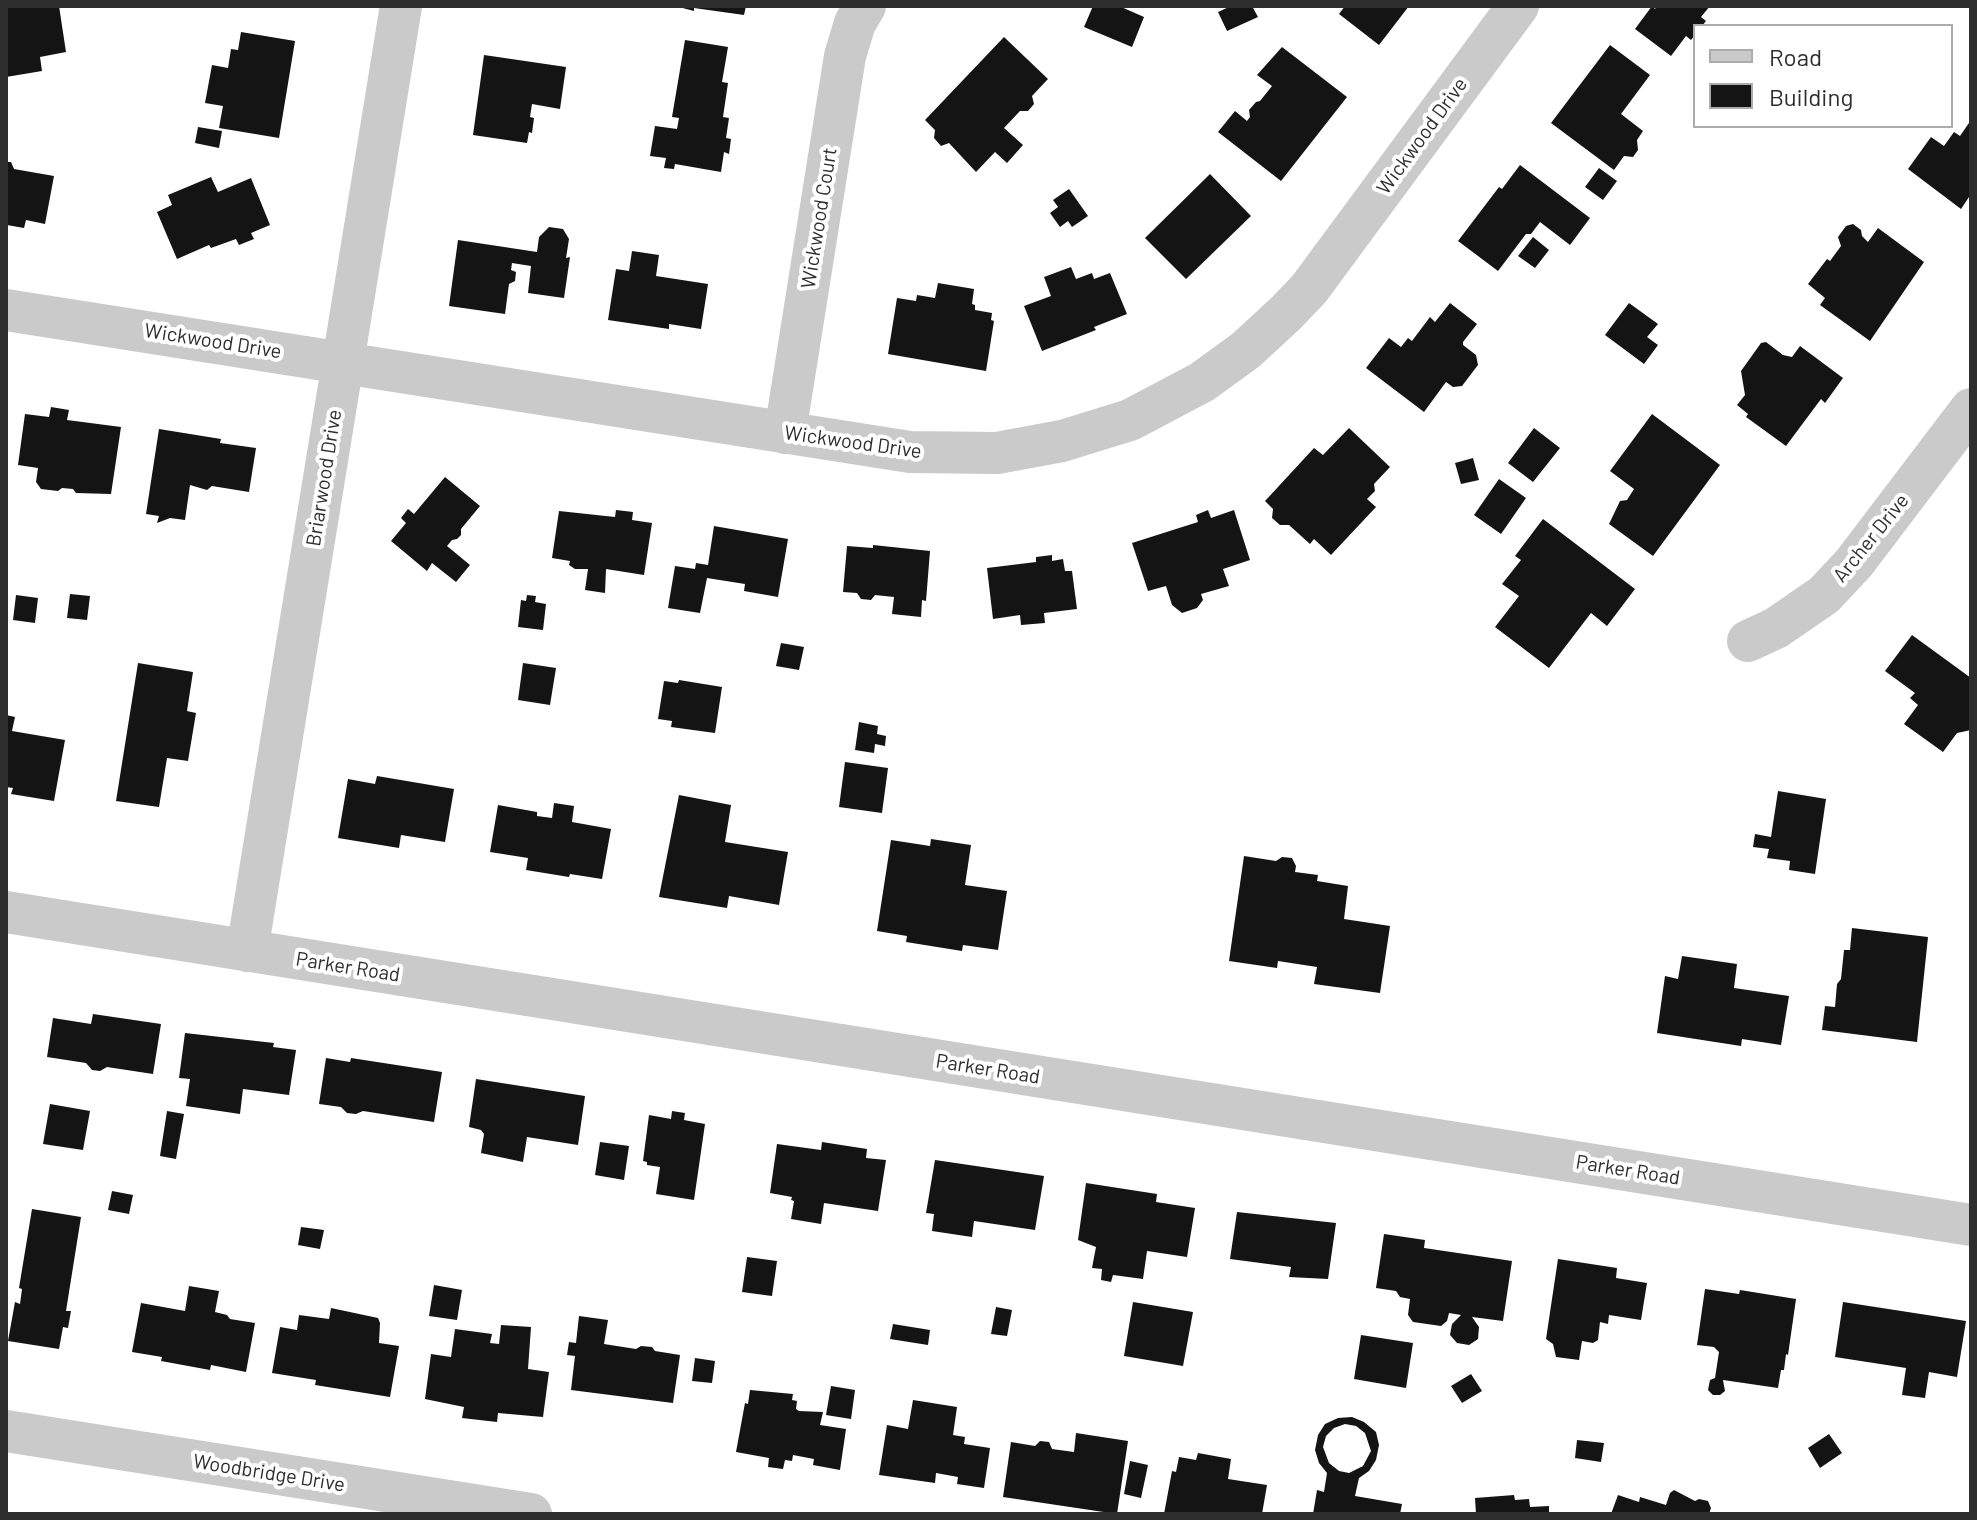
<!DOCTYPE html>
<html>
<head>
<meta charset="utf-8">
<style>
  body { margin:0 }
  #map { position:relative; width:1977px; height:1520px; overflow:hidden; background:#fff; font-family:Barlow,sans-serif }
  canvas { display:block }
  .frame { position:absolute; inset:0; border:8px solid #2d2d2d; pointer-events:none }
  .legend { position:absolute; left:1693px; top:24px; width:260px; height:104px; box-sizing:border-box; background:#fff; border:2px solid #ababab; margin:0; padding:10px 14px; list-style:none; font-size:24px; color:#2d2d2d }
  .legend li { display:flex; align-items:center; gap:16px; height:40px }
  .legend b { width:40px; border:2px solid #ababab }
</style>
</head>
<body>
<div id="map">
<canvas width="1977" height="1520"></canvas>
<div class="frame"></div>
<ul class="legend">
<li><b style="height:10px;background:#cacaca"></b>Road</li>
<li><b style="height:22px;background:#141414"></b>Building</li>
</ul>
</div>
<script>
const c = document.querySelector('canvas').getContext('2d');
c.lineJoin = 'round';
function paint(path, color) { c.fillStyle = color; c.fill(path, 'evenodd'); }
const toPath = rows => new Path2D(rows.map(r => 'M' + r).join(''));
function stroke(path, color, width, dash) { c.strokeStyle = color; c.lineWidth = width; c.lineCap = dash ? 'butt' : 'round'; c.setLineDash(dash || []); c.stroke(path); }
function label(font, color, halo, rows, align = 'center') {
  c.font = font + ' Barlow,sans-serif'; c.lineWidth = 8; c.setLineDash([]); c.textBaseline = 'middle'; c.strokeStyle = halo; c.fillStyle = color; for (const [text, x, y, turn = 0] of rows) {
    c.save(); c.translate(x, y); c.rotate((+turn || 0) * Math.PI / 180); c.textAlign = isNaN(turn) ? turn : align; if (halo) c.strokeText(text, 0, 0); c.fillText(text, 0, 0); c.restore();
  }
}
paint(toPath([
  [6,6,59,6,66,52,40,57,42,71,6,77],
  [675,6,746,6,744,15,694,8,694,11],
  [1093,6,1119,6,1144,17,1132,47,1084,27],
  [1231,6,1252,6,1258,17,1227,31,1218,12],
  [1345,6,1409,6,1379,45,1339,14],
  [1652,6,1655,9,1657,6,1710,6,1701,17,1706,21,1702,26,1695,26,1695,35,1691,40,1686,36,1671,56,1635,29],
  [241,32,295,41,279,138,219,128,223,106,205,103,212,65,228,68,231,49,238,50],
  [1004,37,1048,79,1032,96,1034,104,1028,111,1020,111,1004,128,1023,145,1007,163,995,152,976,172,949,143,941,146,934,138,935,130,925,120],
  [685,40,728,47,722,82,728,83,723,117,729,118,726,138,731,139,729,154,724,152,721,172,675,164,674,169,664,168,666,158,650,156,655,126,677,129,679,118,672,117],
  [1610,45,1650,75,1621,114,1643,131,1637,140,1638,150,1633,157,1624,156,1614,170,1551,123],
  [1282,47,1347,97,1281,181,1218,132,1235,111,1247,121,1250,117,1249,110,1256,102,1260,101,1272,86,1257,75],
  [484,55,566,67,560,109,532,104,530,117,534,118,532,133,529,132,527,143,473,135],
  [1971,120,1971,194,1961,209,1908,169,1931,137,1944,146,1954,132,1960,136],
  [198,127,222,131,219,148,195,143],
  [6,162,11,162,14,169,54,176,45,224,26,220,24,228,7,225],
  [1520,165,1590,218,1570,245,1540,222,1531,234,1526,234,1498,271,1458,241,1499,187,1502,189],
  [1599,168,1617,181,1603,200,1585,187],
  [1210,174,1251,216,1186,279,1145,238],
  [211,177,218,192,251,178,270,225,251,233,254,239,239,245,236,239,211,248,209,245,177,259,157,212,172,205,168,195],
  [1069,189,1088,216,1072,227,1068,221,1060,227,1050,213,1058,207,1053,200],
  [1853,224,1861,230,1862,236,1868,242,1878,228,1924,262,1870,341,1820,305,1825,298,1808,284,1827,259,1830,261,1841,246,1838,237,1846,226],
  [549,227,563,229,569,239,566,258,570,257,564,298,528,293,531,266,512,263,511,270,516,272,515,281,509,284,505,314,449,306,458,240,537,252,539,237],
  [1533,237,1549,250,1535,268,1518,256],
  [632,251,659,255,656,276,708,284,701,329,669,324,669,329,608,320,616,269,629,271],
  [1071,267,1076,279,1092,273,1094,279,1110,273,1127,314,1094,327,1096,330,1042,351,1024,306,1051,296,1044,277],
  [938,283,974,289,972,304,975,305,975,310,992,313,991,320,994,321,986,371,888,354,897,298,916,301,917,295,935,298],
  [1450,303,1477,324,1463,342,1463,345,1476,355,1478,365,1462,386,1453,387,1446,382,1424,412,1366,368,1389,338,1401,347,1408,338,1412,341,1430,317,1435,322],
  [1629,303,1658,324,1647,337,1658,345,1644,364,1605,335],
  [1766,342,1783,355,1792,357,1800,346,1843,378,1825,403,1821,399,1786,446,1746,417,1748,414,1737,405,1745,395,1741,371,1761,343],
  [51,407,69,410,67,420,121,427,111,494,76,493,73,489,62,488,58,491,41,489,36,482,38,468,18,465,25,414,49,417],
  [1652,414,1720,465,1653,556,1609,524,1620,501,1627,500,1634,489,1610,471],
  [1349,428,1390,467,1374,484,1375,491,1367,499,1376,507,1331,555,1314,539,1310,544,1289,525,1280,525,1272,518,1273,509,1265,501,1314,448,1323,455],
  [1534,428,1560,448,1533,482,1508,463],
  [159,429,221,439,220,443,256,448,249,492,212,486,207,490,190,485,185,520,170,518,157,523,159,516,146,514],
  [1473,458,1479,480,1461,484,1455,463],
  [445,477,480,506,461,529,461,535,457,539,452,540,447,546,470,565,456,582,432,563,427,571,391,541,406,523,401,518,408,509,414,514],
  [1499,479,1526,498,1501,534,1474,515],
  [616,510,633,512,632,520,652,523,644,575,606,569,605,593,585,590,588,569,575,569,569,565,570,561,552,558,559,511,615,517],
  [1208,510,1211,518,1234,510,1250,560,1223,569,1229,586,1201,594,1203,600,1197,608,1182,613,1172,605,1166,586,1148,591,1132,543,1198,522,1196,515],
  [1543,519,1635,589,1607,626,1591,613,1549,668,1495,627,1519,596,1502,584,1521,560,1515,556],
  [714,526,788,539,778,597,744,591,745,584,707,578,700,613,668,608,675,566,695,569,696,563,708,565],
  [873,545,930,551,926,601,922,600,921,617,892,614,894,597,875,595,871,600,861,599,857,593,843,592,847,546,873,548],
  [1052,555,1052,561,1063,559,1065,571,1072,571,1077,609,1044,613,1045,623,1021,625,1020,615,993,619,987,568,1036,562,1036,557],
  [70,594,90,596,87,620,67,618],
  [16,595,38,598,35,623,13,620],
  [527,595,536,596,535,602,546,604,543,630,518,627,521,600,526,601],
  [1912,635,1971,678,1971,730,1957,733,1943,752,1904,724,1918,705,1910,698,1915,693,1885,671],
  [781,643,804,647,799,670,776,666],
  [138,663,193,672,187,711,196,713,188,761,167,758,159,807,116,801],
  [523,663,556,668,550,705,518,700],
  [679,680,722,687,715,733,671,727,672,721,658,719,664,681,678,683],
  [6,715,15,717,12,731,65,740,54,801,11,794,13,788,6,787],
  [859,722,878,726,877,734,886,736,885,746,875,744,874,753,855,750],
  [845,762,888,768,882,813,839,807],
  [377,776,454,789,445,842,401,835,399,848,338,838,348,779,375,784],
  [1778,791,1826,799,1815,874,1789,870,1790,861,1767,858,1769,849,1753,847,1755,834,1771,837],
  [679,795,731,805,725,842,788,852,779,905,729,896,727,908,659,897],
  [554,803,574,806,572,822,611,829,602,879,570,874,569,877,526,870,528,858,490,852,498,805,537,812,537,816,552,818],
  [931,839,971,845,965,885,1007,891,998,950,963,945,962,951,906,942,907,936,877,931,891,840,930,846],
  [1244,856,1276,861,1282,857,1292,858,1296,866,1295,872,1318,875,1317,881,1348,886,1344,919,1390,926,1380,993,1314,984,1317,967,1278,961,1277,968,1229,961],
  [1852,928,1928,937,1917,1042,1822,1030,1825,1006,1835,1007,1837,984,1841,979,1844,950,1850,950],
  [1682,956,1737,964,1734,988,1789,996,1781,1045,1742,1039,1741,1046,1657,1033,1665,976,1678,979],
  [93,1014,161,1024,153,1074,107,1067,100,1071,92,1070,86,1063,47,1057,53,1018,91,1024],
  [185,1033,274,1043,273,1047,296,1050,289,1095,243,1089,240,1114,186,1106,190,1079,179,1078],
  [326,1058,350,1062,351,1058,442,1072,434,1122,363,1111,356,1114,347,1113,341,1107,319,1104],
  [476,1079,585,1096,578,1145,527,1137,523,1162,481,1153,484,1134,481,1130,469,1127],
  [50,1104,90,1111,83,1150,43,1144],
  [167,1111,184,1114,176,1159,160,1156],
  [672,1111,685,1113,684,1120,705,1124,694,1200,656,1194,660,1167,647,1165,647,1162,643,1161,649,1115,671,1119],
  [600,1142,629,1146,624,1180,595,1175],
  [822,1142,867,1149,866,1158,886,1160,878,1211,824,1203,821,1224,791,1219,794,1201,791,1200,792,1197,770,1193,777,1144,821,1150],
  [935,1160,1044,1176,1035,1230,974,1221,972,1237,932,1231,934,1214,926,1213],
  [1086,1183,1157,1194,1156,1202,1195,1208,1187,1257,1147,1251,1143,1279,1113,1275,1111,1282,1101,1280,1102,1269,1092,1268,1096,1247,1078,1240],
  [112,1191,133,1195,129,1214,108,1210],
  [32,1209,81,1217,66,1311,71,1311,68,1328,63,1327,59,1349,8,1341,15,1302,20,1304,22,1289,19,1288],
  [1237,1212,1336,1223,1328,1279,1289,1277,1291,1267,1230,1259],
  [301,1227,324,1230,320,1249,298,1245],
  [1384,1234,1425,1240,1424,1248,1512,1261,1503,1321,1472,1317,1479,1327,1478,1339,1469,1345,1457,1343,1450,1335,1452,1324,1461,1315,1449,1313,1447,1321,1441,1326,1413,1322,1408,1315,1410,1299,1400,1297,1396,1291,1376,1288],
  [747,1257,777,1261,772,1296,742,1292],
  [1558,1259,1617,1268,1616,1278,1647,1283,1641,1320,1609,1315,1608,1324,1600,1322,1598,1340,1593,1343,1582,1341,1579,1360,1556,1357,1553,1344,1546,1339],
  [434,1285,462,1290,457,1320,429,1316],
  [189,1286,219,1291,215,1312,227,1315,230,1319,255,1323,246,1372,211,1365,210,1370,161,1361,162,1357,132,1352,141,1303,185,1311],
  [1705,1289,1739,1294,1740,1290,1796,1299,1788,1355,1786,1354,1784,1370,1781,1370,1778,1388,1723,1380,1725,1391,1720,1395,1713,1395,1708,1390,1710,1380,1715,1378,1719,1352,1714,1347,1697,1345],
  [1133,1302,1193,1312,1183,1366,1124,1356],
  [1843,1302,1966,1321,1957,1377,1929,1372,1925,1398,1902,1395,1906,1368,1835,1357],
  [996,1307,1012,1310,1007,1336,991,1334],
  [331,1308,378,1318,380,1323,379,1343,399,1346,390,1397,315,1385,316,1380,272,1373,280,1327,297,1330,299,1315,329,1319],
  [579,1316,608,1320,604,1344,636,1349,641,1346,652,1347,655,1351,680,1355,673,1403,571,1390,575,1356,567,1355,569,1342,576,1343],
  [893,1324,930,1330,928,1345,890,1339],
  [501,1325,531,1327,528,1369,549,1372,543,1417,498,1413,497,1422,462,1418,464,1407,425,1399,431,1354,451,1357,455,1329,492,1334,490,1343,499,1344],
  [1361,1335,1413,1343,1406,1388,1354,1379],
  [695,1358,715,1361,712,1383,692,1381],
  [1471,1374,1482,1391,1462,1403,1451,1386],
  [831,1386,855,1390,851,1419,826,1415],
  [750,1390,793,1394,792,1400,797,1401,796,1409,799,1411,823,1412,820,1425,846,1429,840,1470,813,1465,814,1459,793,1455,792,1461,785,1460,783,1469,768,1467,769,1458,736,1452,745,1403,748,1404],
  [913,1400,957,1407,953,1435,965,1437,964,1444,990,1448,984,1488,957,1484,958,1477,936,1473,935,1483,879,1475,887,1425,908,1429],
  [1352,1417,1364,1422,1376,1432,1379,1445,1376,1460,1369,1471,1359,1478,1355,1496,1402,1504,1400,1514,1313,1514,1317,1490,1324,1492,1327,1473,1319,1463,1315,1450,1318,1435,1325,1424,1338,1418],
  [1345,1424,1356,1426,1365,1433,1371,1451,1363,1466,1349,1473,1339,1471,1329,1463,1323,1447,1326,1436,1334,1428],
  [1076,1433,1128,1441,1117,1514,1003,1497,1011,1442,1035,1446,1040,1441,1049,1442,1052,1449,1074,1452],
  [1829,1434,1842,1453,1820,1468,1808,1448],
  [1577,1440,1604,1443,1601,1462,1575,1458],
  [1198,1453,1231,1459,1228,1479,1267,1485,1262,1514,1164,1514,1172,1471,1176,1472,1179,1457,1196,1460],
  [1130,1461,1148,1465,1141,1498,1124,1494],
  [1674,1490,1695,1501,1699,1499,1708,1501,1711,1508,1709,1514,1611,1514,1618,1495,1639,1502,1640,1497,1666,1505,1670,1493],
  [1514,1495,1515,1500,1529,1499,1530,1507,1549,1506,1549,1514,1476,1514,1475,1498]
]), '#141414');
stroke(toPath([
  [6,310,910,452,997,453,1062,441,1130,420,1202,382,1246,350,1286,313,1309,289,1518,6],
  [785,433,845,56,855,23,865,6],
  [1748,641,1776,628,1824,595,1854,563,1971,409],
  [6,912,1971,1225],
  [247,951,401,6],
  [6,1431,531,1514]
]), '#cacaca', 42);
label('20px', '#2d2d2d', '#fff', [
  ["Wickwood Drive",1422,136,-54],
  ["Wickwood Court",819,218,-81],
  ["Wickwood Drive",213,341,9],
  ["Wickwood Drive",853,442,8],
  ["Briarwood Drive",324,478,-81],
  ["Archer Drive",1871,538,-51],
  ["Parker Road",348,967,9],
  ["Parker Road",988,1069,9],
  ["Parker Road",1628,1170,9],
  ["Woodbridge Drive",269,1473,9]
]);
</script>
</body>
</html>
